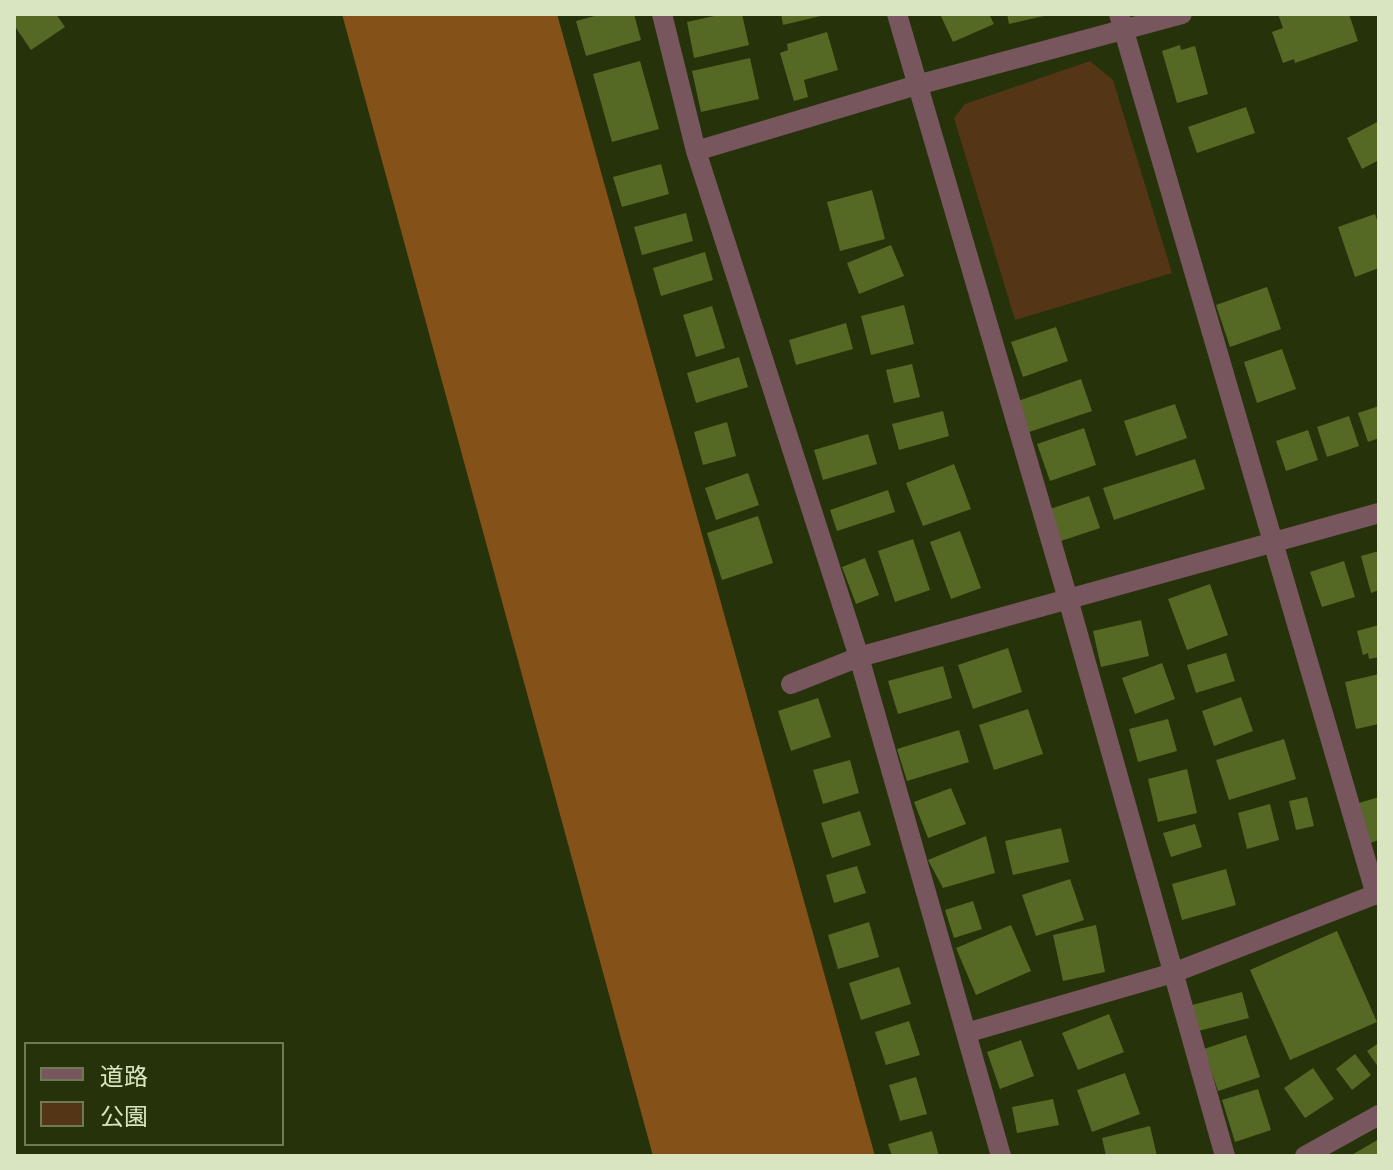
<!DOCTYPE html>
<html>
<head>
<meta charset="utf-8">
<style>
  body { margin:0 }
  #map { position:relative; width:1393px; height:1170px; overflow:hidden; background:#26320a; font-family:"Archivo Narrow","Noto Sans JP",sans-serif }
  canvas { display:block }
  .frame { position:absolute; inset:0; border:16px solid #d8e5c0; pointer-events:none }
  .legend { position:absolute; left:24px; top:1042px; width:260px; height:104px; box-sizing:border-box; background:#26320a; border:2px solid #6d7a53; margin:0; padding:10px 14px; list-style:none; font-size:24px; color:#d8e5c0 }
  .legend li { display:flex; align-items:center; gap:16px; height:40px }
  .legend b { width:40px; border:2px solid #6d7a53 }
</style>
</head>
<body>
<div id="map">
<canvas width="1393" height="1170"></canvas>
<div class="frame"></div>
<ul class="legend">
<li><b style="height:10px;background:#78565d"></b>道路</li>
<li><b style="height:22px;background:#543516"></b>公園</li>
</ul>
</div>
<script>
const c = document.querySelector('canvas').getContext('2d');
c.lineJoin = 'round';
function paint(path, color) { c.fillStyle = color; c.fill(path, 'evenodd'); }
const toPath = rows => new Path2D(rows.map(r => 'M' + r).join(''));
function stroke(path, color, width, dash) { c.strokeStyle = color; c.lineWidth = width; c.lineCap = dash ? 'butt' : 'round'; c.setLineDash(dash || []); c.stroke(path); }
paint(toPath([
  [1090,61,1113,80,1172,273,1015,320,954,118,965,104]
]), '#543516');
paint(toPath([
  [342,14,557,14,875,1156,653,1156]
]), '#845119');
paint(toPath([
  [14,14,56,14,65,27,31,50,14,25],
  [602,14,634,14,641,40,586,56,576,21],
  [723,14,742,14,749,45,694,58,687,22],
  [781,14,825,14,825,15,783,25],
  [940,14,989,14,994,24,953,42],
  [1007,14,1048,14,1048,15,1009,24],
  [1278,14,1349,14,1358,41,1295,63,1294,59,1283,63,1272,32,1283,28],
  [827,32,838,70,804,80,808,97,794,101,780,53,788,50,787,44],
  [1180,45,1181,50,1195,46,1208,94,1177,103,1162,51],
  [750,58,759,99,701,112,692,71],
  [640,61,659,129,612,142,593,74],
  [1246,107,1255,133,1197,153,1188,127],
  [1379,121,1379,160,1362,169,1347,138],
  [661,164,669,194,622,207,613,177],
  [872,190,885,239,840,251,827,202],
  [686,213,693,241,642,255,634,227],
  [1375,214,1379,226,1379,268,1355,277,1338,227],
  [891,245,904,276,859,294,847,263],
  [705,252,713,280,661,296,653,268],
  [1267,287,1281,329,1230,347,1216,305],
  [904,305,914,344,871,355,861,316],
  [712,306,725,348,696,357,683,315],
  [846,323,853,349,796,365,789,340],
  [1056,327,1068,361,1023,377,1011,342],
  [1282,349,1296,389,1257,403,1244,362],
  [739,357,748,387,696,403,687,373],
  [912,364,920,397,894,403,886,370],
  [1081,379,1092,411,1029,432,1018,401],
  [1175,404,1187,438,1136,456,1124,421],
  [1379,406,1379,438,1368,442,1358,413],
  [943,411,949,436,899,450,892,424],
  [1349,416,1359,446,1327,457,1317,427],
  [727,422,736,456,703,465,694,432],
  [1084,428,1096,465,1050,481,1037,444],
  [1308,430,1318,460,1286,471,1276,441],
  [868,434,877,464,823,480,814,450],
  [1195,459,1205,489,1114,520,1103,488],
  [954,464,971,509,923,526,906,483],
  [748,473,759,505,716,520,705,488],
  [888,490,895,512,837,531,830,510],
  [1089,496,1100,528,1058,542,1047,510],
  [758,516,773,563,722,580,707,533],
  [960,531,981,588,951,599,930,542],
  [913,539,930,590,895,602,878,551],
  [1379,551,1379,590,1371,593,1361,556],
  [865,558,879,595,856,604,842,567],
  [1344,561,1355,597,1322,607,1310,572],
  [1210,584,1228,635,1187,650,1168,599],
  [1141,620,1149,656,1101,667,1093,631],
  [1379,625,1379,657,1369,659,1368,653,1363,655,1357,631],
  [1008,648,1022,692,973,709,958,665],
  [1226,653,1235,681,1196,693,1187,665],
  [1162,663,1175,699,1135,714,1122,678],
  [943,666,952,698,898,714,888,681],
  [1379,674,1379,724,1356,729,1345,682],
  [1241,697,1253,731,1214,746,1202,711],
  [818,698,831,737,791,751,778,711],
  [1028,709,1043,754,994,770,979,725],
  [1168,719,1177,751,1138,762,1129,729],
  [959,730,969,762,907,781,897,749],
  [1284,739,1296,779,1229,800,1216,760],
  [850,760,859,793,823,804,813,770],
  [1187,769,1197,813,1158,822,1148,779],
  [951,788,966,824,928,838,914,802],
  [1307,797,1314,826,1296,830,1289,801],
  [1379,797,1379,840,1370,843,1359,803],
  [1270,804,1279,840,1247,849,1238,813],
  [860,811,871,845,832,858,821,823],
  [1195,824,1202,847,1171,857,1163,833],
  [1061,828,1069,862,1013,875,1005,841],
  [986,836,995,873,943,888,928,860],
  [857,866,866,893,834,903,826,875],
  [1226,869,1236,905,1182,920,1172,884],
  [1070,879,1084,920,1036,936,1022,895],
  [973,901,982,929,954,938,945,910],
  [869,922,879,957,838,969,828,935],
  [1011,925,1031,971,976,995,956,948],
  [1096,925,1105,972,1063,981,1053,935],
  [1337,931,1377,1022,1290,1060,1250,970],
  [899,967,911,1004,861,1020,849,983],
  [1242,992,1249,1018,1198,1031,1192,1005],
  [1109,1014,1124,1052,1078,1070,1062,1033],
  [909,1021,920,1055,886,1065,875,1032],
  [1246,1035,1260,1077,1218,1091,1204,1049],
  [1021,1040,1034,1076,1000,1089,987,1052],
  [1379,1043,1379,1068,1367,1051],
  [1355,1054,1371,1075,1352,1090,1336,1069],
  [1313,1068,1334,1099,1305,1118,1284,1088],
  [1125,1073,1140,1114,1092,1132,1077,1090],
  [916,1077,927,1114,900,1121,889,1085],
  [1258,1089,1271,1130,1235,1142,1222,1100],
  [1053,1099,1059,1125,1017,1133,1012,1107],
  [1150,1126,1157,1156,1106,1156,1102,1138],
  [932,1131,939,1156,892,1156,888,1144],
  [1379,1139,1379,1156,1350,1156]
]), '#556925');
stroke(toPath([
  [662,14,696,151,859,657,1001,1156],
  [897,14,1068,599,1225,1156],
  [1119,14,1376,895],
  [696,151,917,85,1182,14],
  [791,684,859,657,1379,513],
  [966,1033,1173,973,1379,893],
  [1305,1156,1379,1115]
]), '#78565d', 20);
</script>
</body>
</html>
